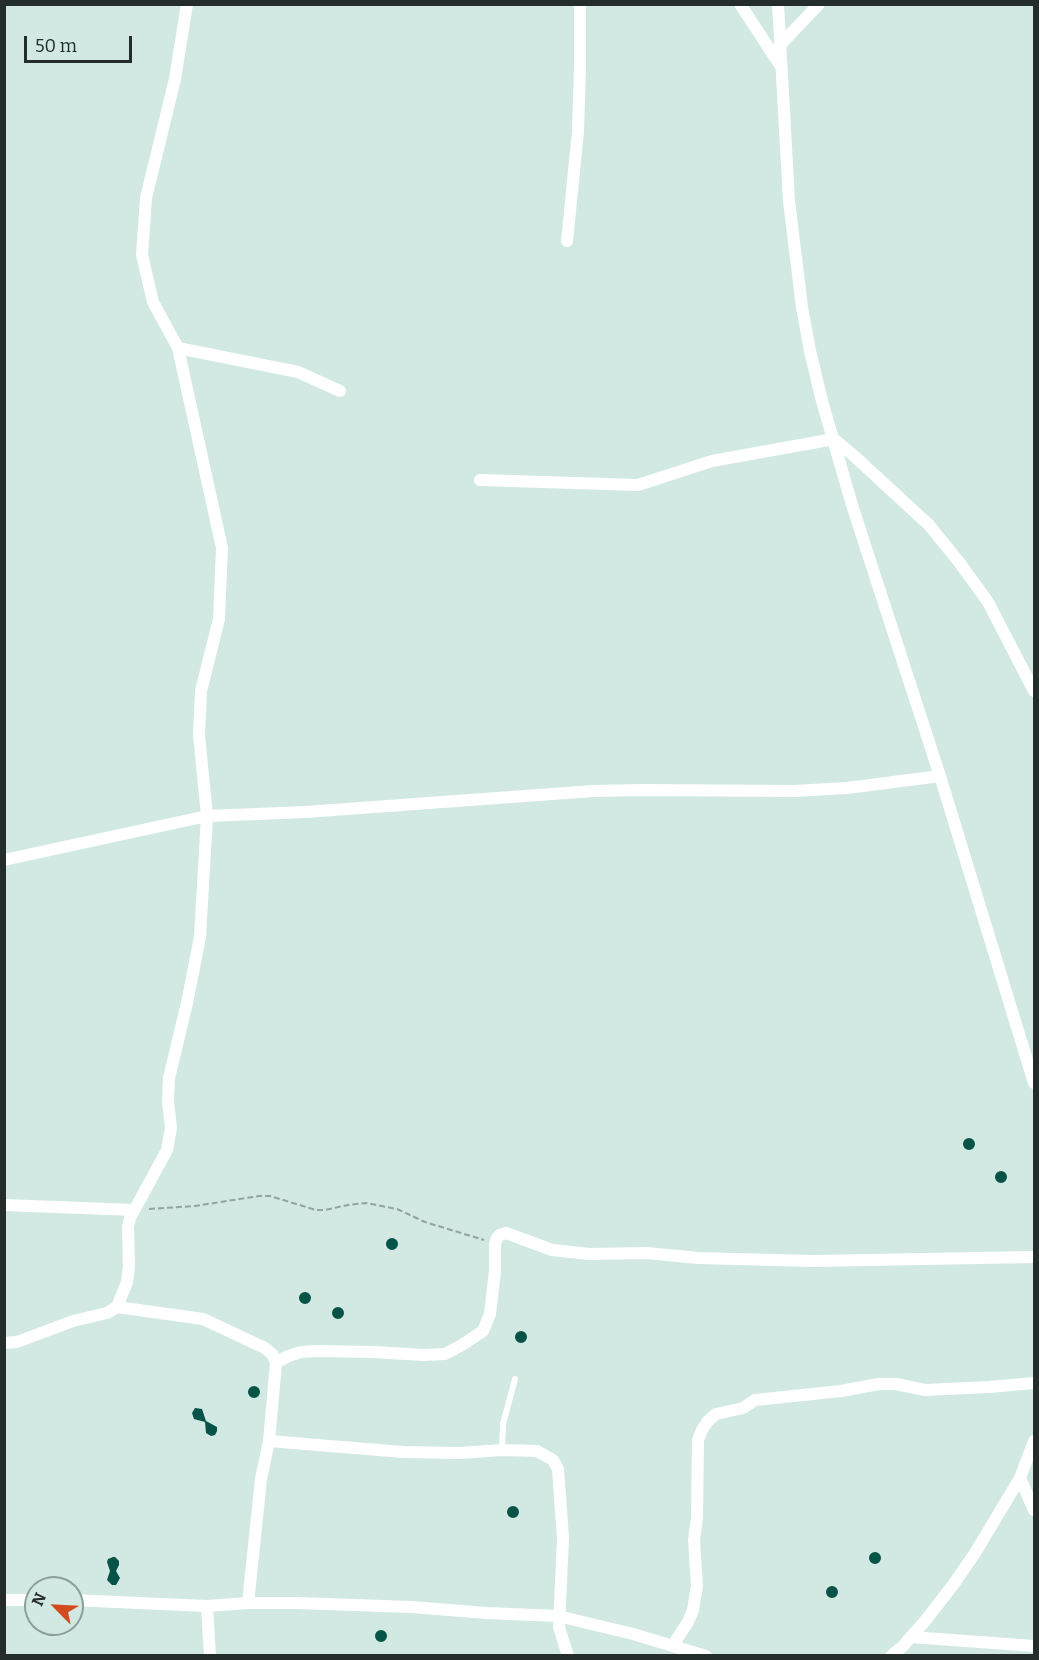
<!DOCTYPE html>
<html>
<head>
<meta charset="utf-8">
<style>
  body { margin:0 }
  #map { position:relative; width:1039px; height:1660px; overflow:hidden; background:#d2e9e3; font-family:Bitter,serif }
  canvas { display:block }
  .frame { position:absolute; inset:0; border:6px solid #242d2b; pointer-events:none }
  .north { position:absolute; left:24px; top:1576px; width:60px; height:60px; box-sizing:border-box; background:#d2e9e3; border:2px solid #8c9e99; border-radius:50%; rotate:294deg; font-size:16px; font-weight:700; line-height:24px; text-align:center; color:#242d2b }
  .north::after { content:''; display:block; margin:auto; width:21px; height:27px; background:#d24a20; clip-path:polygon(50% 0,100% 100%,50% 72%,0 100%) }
  .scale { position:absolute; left:24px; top:36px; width:108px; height:27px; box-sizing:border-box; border:3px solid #242d2b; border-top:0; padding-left:8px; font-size:18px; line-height:21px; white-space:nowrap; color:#242d2b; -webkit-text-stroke:4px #d2e9e3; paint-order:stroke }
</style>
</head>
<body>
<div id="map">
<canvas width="1039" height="1660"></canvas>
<div class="frame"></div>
<div class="north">N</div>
<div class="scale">50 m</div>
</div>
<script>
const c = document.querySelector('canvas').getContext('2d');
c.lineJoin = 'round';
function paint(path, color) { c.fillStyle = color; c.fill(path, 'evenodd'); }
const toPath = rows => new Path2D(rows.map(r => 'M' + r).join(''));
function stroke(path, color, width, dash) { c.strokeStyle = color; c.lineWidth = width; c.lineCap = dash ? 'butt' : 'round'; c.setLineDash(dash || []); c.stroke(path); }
paint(toPath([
  '963 1144a6 6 0 1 1 12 0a6 6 0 1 1-12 0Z',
  '995 1177a6 6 0 1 1 12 0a6 6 0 1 1-12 0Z',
  '386 1244a6 6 0 1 1 12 0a6 6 0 1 1-12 0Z',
  '299 1298a6 6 0 1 1 12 0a6 6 0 1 1-12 0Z',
  '332 1313a6 6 0 1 1 12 0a6 6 0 1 1-12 0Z',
  '515 1337a6 6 0 1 1 12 0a6 6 0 1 1-12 0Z',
  '248 1392a6 6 0 1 1 12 0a6 6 0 1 1-12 0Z',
  [195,1408,202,1409,206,1421,217,1427,217,1431,215,1435,211,1436,206,1433,205,1422,194,1419,192,1413],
  '507 1512a6 6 0 1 1 12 0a6 6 0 1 1-12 0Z',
  '869 1558a6 6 0 1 1 12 0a6 6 0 1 1-12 0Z',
  [113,1557,115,1557,119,1561,119,1565,116,1571,120,1578,116,1585,112,1585,107,1580,110,1571,107,1562,108,1559],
  '826 1592a6 6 0 1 1 12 0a6 6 0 1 1-12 0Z',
  '375 1636a6 6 0 1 1 12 0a6 6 0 1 1-12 0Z'
]), '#075347');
stroke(toPath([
  [149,1209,195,1206,259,1196,270,1196,316,1210,325,1210,348,1205,366,1203,397,1209,425,1222,484,1240]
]), '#92a49f', 2, [6, 3]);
stroke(toPath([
  [502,1450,503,1424,515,1379]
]), '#fff', 6);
stroke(toPath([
  [740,4,780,65],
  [778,4,789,201,802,307,810,351,822,401,852,505,940,776,1034,1083],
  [780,45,819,4],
  [567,241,578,131,580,67,580,4],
  [178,348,298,372,340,391],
  [480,480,638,485,712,461,834,439,853,455,929,525,959,562,988,602,1034,691],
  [4,860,207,816,306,812,593,791,643,790,794,791,847,788,940,776],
  [4,1205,134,1210],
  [117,1307,203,1319,265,1348,273,1355,276,1363,269,1441],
  [4,1343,17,1342,73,1321,107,1313,117,1307,127,1282,129,1267,128,1227,130,1218,167,1150,171,1128,168,1101,169,1078,187,1003,200,937,207,816,199,735,201,691,219,619,222,548,178,348,153,302,142,255,146,198,175,79,187,4],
  [276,1363,288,1356,301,1352,317,1351,373,1352,423,1355,445,1354,462,1345,483,1331,490,1314,495,1271,495,1244,497,1238,500,1235,506,1233,552,1250,589,1254,647,1253,698,1258,813,1261,1034,1257],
  [1020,1478,1034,1510],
  [4,1600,36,1600],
  [72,1600,207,1606,248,1603,296,1603,412,1607,486,1613,558,1616,633,1634,706,1656],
  [248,1603,261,1479,269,1441,403,1452,460,1453,502,1450,537,1451,553,1460,558,1469,563,1538,559,1627,568,1656],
  [207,1606,210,1656],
  [911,1637,1034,1646],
  [673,1645,688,1622,693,1610,697,1586,694,1540,697,1518,698,1440,702,1430,708,1421,716,1414,743,1408,755,1400,841,1391,879,1384,896,1384,925,1390,989,1387,1034,1383],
  [891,1656,903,1646,925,1621,953,1585,975,1553,1020,1478,1034,1441]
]), '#fff', 12);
</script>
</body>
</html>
